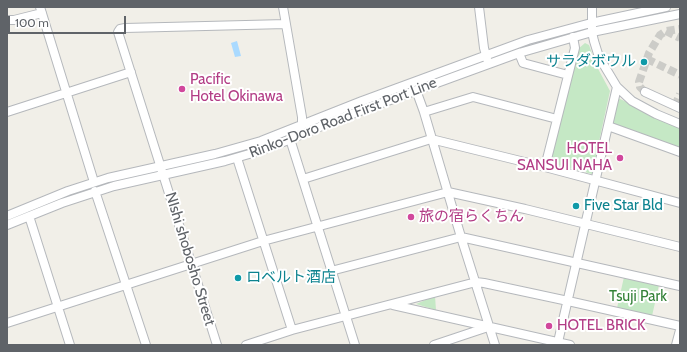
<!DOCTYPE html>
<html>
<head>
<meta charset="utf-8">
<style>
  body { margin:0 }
  #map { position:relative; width:687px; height:352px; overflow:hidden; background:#f1efe8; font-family:Cabin,sans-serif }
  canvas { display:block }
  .frame { position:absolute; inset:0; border:8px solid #5f6368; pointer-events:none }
  .scale { position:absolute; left:8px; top:16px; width:118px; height:18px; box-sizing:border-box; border:2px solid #5f6368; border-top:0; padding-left:5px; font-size:12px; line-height:14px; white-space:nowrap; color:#5f6368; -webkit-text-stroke:3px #fff; paint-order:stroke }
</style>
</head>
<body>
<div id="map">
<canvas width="687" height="352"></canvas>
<div class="frame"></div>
<div class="scale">100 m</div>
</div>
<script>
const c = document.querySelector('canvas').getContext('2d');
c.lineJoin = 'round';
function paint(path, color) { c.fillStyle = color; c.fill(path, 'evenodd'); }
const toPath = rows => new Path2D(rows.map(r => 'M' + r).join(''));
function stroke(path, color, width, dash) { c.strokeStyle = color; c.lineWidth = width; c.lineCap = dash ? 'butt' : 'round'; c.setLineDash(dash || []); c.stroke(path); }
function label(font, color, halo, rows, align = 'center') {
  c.font = font + ' Cabin,"Noto Sans JP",sans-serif'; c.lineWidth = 4; c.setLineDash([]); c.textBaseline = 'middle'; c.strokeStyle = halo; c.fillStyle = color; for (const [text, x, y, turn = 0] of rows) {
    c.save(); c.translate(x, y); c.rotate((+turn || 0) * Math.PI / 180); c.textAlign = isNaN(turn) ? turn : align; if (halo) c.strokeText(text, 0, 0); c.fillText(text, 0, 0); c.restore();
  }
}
paint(toPath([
  [585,43,589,45,596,65,610,91,592,174,554,164,550,156,578,49],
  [618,98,680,127,680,149,612,123],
  [624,277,659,285,652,316,617,308],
  [435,296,436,310,416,304]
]), '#c5e8c5');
paint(toPath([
  [237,41,241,56,235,57,231,43]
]), '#aadaff');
stroke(toPath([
  [666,31,680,38],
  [647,59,680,75],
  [645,92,640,87,639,82,649,53,660,35,666,31,680,29],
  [675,106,680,94]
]), '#ccccc8', 8, [8, 4]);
const minor = toPath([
  [40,7,94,182],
  [283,7,302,117,302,125,300,127],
  [479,7,484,48,487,59],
  [592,7,592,32,594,41,599,57,617,87,632,101,656,114,680,124],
  [7,20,14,20,42,13],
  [519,53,523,63,568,75],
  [416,90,424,112,461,237,495,345],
  [645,92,680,108],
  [7,112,131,72],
  [424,112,473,97,557,119],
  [608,126,680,152],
  [290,139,355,345],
  [237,158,292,330],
  [545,167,575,48,573,37],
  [303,179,431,139,545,167,680,203],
  [95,191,146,345],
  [7,216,68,191,108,178,215,154,261,141,362,101,528,40,591,23,666,7],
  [29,216,70,345],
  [7,225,62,203,114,186,225,161,256,152,286,141,341,118,519,53,592,32,680,14],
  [331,271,461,237,680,286],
  [393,305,570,345],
  [7,323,263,241,448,192,525,209,680,247],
  [558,342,617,87],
  [217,345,118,32,120,29,125,28,286,24],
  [246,345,292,330,476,282,484,283,568,301,680,326],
  [434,345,488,327],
  [676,345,680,330]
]);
stroke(minor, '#b5b8bc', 10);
stroke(minor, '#fff', 8);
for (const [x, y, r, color] of [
  [644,62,4,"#0f9aa8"],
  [182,89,4,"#d1479c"],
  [620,158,4,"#d1479c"],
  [576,206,4,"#0f9aa8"],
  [411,217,4,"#d1479c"],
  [238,278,4,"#0f9aa8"],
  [549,326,4,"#d1479c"]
]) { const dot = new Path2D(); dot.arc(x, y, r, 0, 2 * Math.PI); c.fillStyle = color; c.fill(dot); stroke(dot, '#fff', 1.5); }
label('15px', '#0d838f', '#fff', [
  ["サラダボウル",636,62,"right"],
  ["Five Star Bld",584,206],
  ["ロベルト酒店",246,278]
], 'left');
label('15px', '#b23c85', '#fff', [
  ["Pacific",190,80],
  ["Hotel Okinawa",190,97],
  ["HOTEL",612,149,"right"],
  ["SANSUI NAHA",612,166,"right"],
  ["旅の宿らくちん",419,217],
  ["HOTEL BRICK",557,326]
], 'left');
label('15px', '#5f6368', '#fff', [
  ["Rinko-Doro Road First Port Line",343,118,-21],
  ["NIshi shobosho Street",190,259,73]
]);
label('15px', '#348238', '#fff', [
  ["Tsuji Park",638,297]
]);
</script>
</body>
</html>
